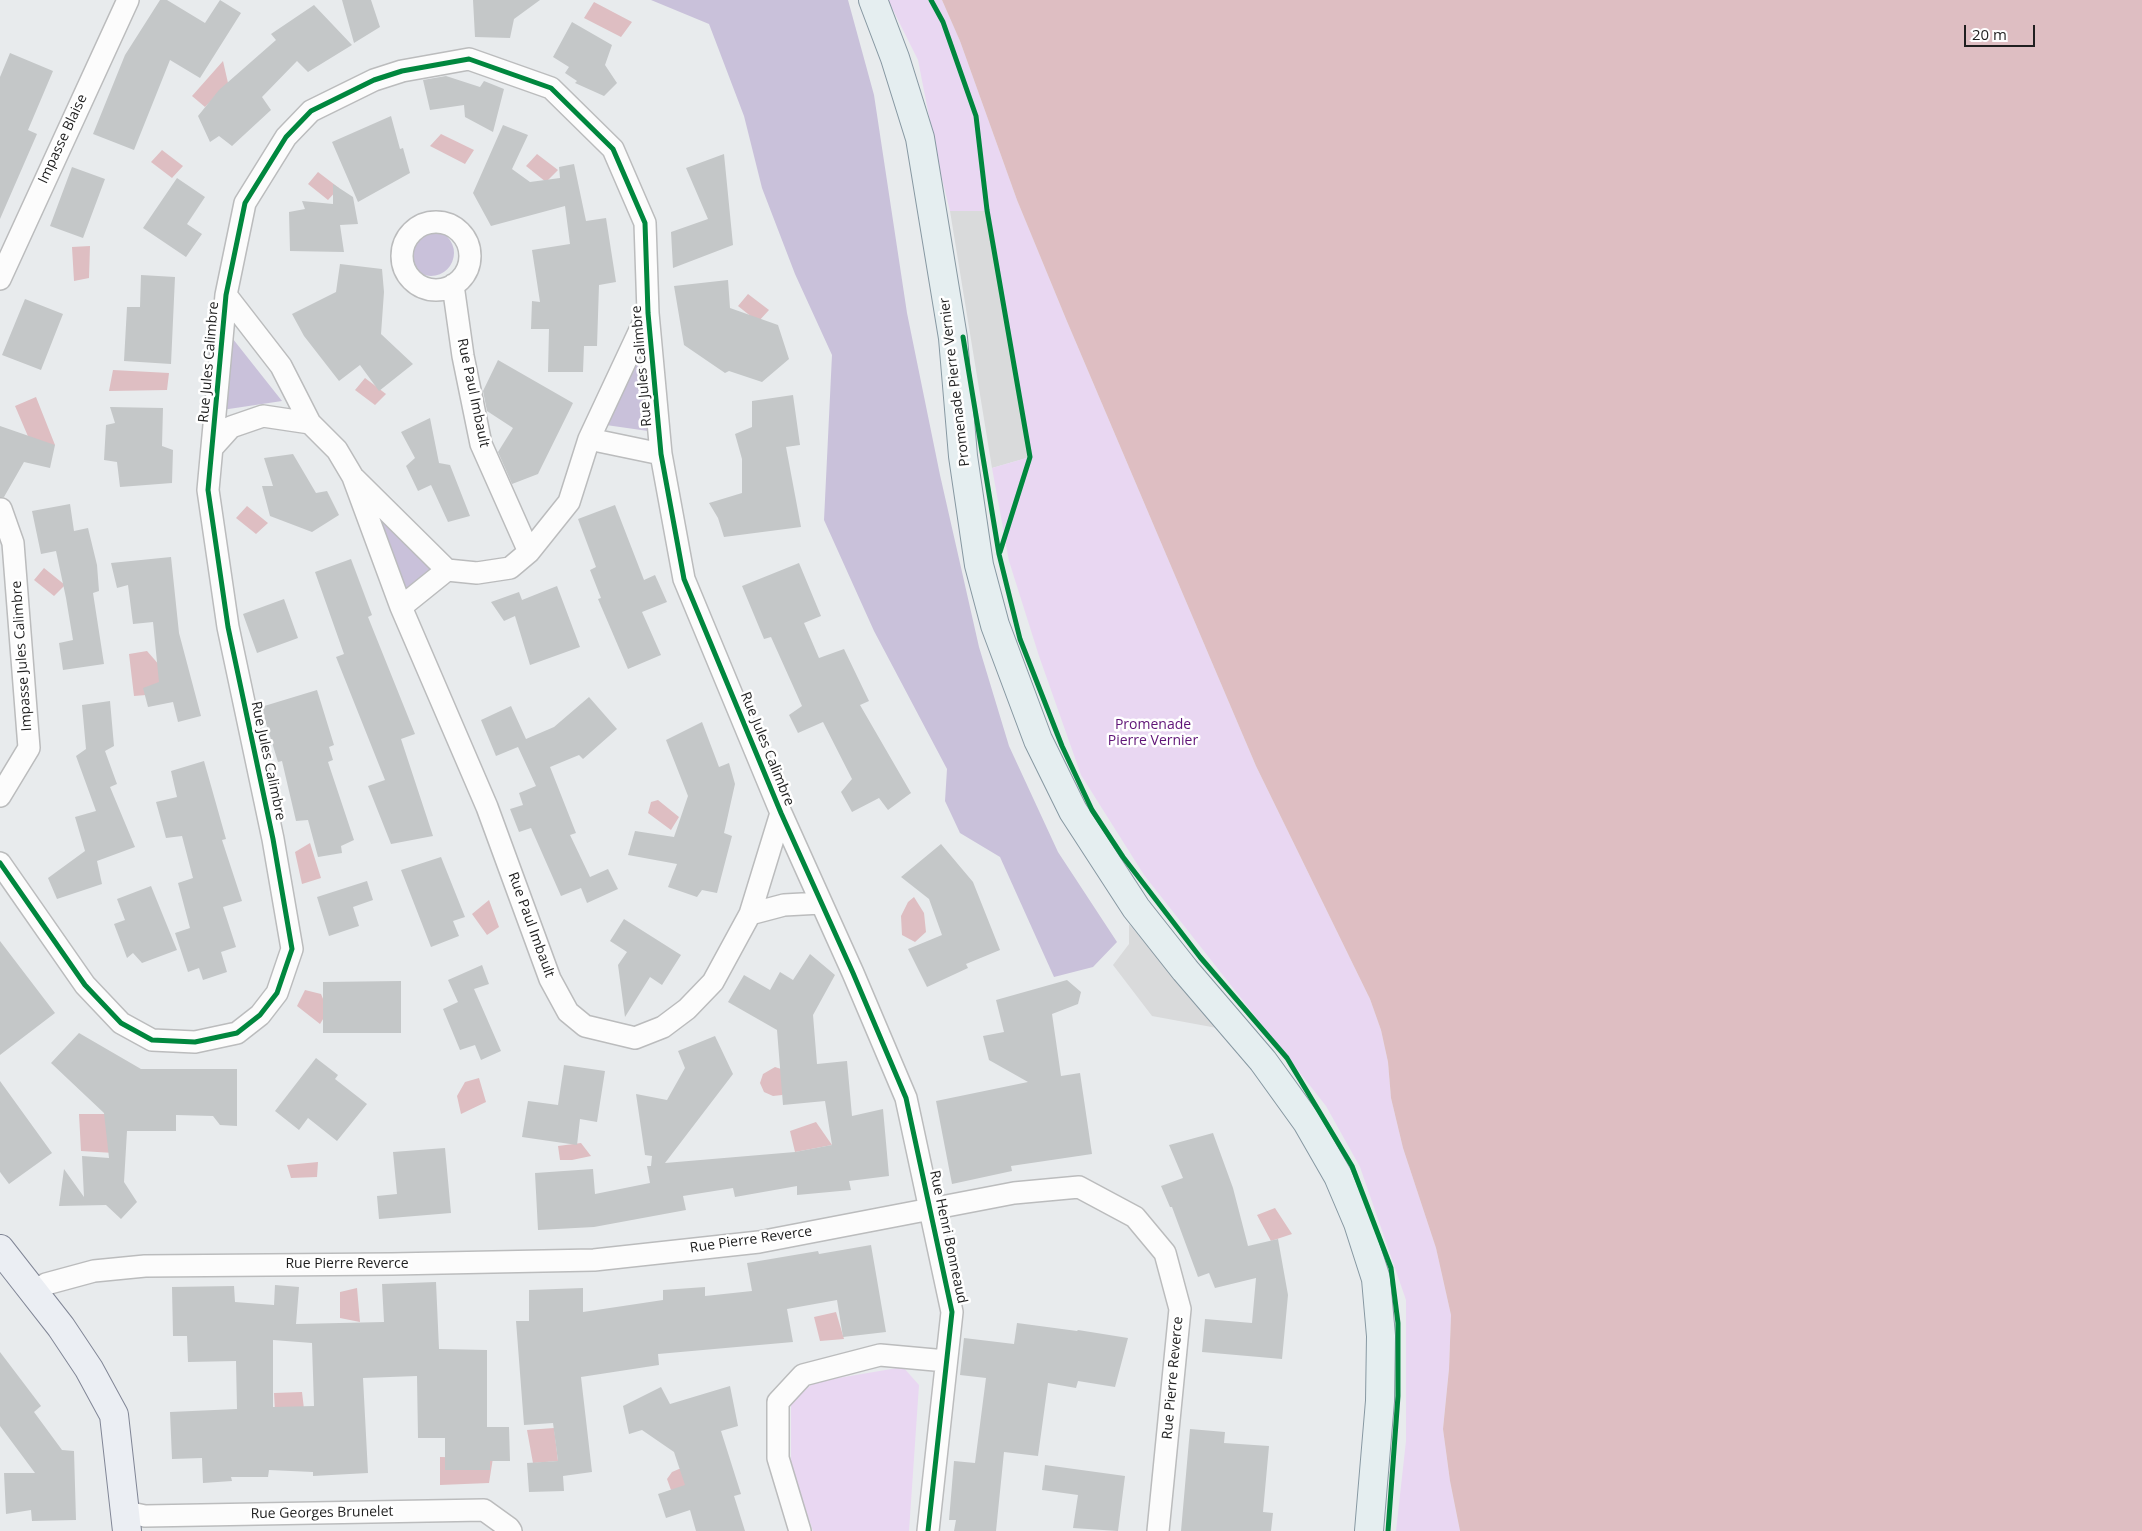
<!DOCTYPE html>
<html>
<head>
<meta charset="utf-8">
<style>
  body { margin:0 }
  #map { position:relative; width:2142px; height:1531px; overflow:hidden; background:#e8ebed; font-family:"Open Sans",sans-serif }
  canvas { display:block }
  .scale { position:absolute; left:1964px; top:25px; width:71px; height:22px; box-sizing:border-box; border:2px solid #1f1f1f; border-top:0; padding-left:6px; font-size:15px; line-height:18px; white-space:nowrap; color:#1f1f1f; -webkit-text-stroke:4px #fff; paint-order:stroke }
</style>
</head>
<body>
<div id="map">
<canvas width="2142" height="1531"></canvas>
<div class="scale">20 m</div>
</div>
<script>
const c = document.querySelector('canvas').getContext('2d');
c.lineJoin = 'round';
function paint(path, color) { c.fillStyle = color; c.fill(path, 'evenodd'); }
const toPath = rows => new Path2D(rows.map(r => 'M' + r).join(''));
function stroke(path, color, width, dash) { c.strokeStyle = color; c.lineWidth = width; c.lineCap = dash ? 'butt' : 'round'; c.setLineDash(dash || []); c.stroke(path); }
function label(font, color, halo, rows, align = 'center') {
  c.font = font + ' "Open Sans",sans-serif'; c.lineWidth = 5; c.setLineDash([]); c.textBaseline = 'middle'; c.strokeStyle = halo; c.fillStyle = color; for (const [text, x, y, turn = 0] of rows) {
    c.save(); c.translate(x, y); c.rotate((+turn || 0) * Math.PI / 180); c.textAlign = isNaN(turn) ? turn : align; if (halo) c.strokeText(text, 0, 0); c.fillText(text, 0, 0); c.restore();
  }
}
paint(toPath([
  [987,210,1030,457,992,468,950,211],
  [1129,924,1217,1028,1152,1016,1113,965,1129,944]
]), '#d9dadb');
paint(toPath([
  [651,0,848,0,874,95,907,313,940,475,979,647,1009,746,1058,852,1117,942,1093,967,1054,977,1000,857,960,833,945,801,947,769,874,631,824,520,832,355,795,274,762,188,744,116,709,24],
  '408 253a23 23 0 1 1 46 0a23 23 0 1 1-46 0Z',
  [229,334,282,401,222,410],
  [637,355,648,431,606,425],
  [361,491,439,568,399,599]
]), '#c9c1da');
paint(toPath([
  [888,0,942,0,960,41,1017,200,1066,319,1256,766,1370,999,1381,1030,1388,1062,1391,1098,1403,1148,1436,1248,1451,1315,1449,1369,1443,1429,1450,1481,1460,1531,1396,1531,1406,1441,1406,1300,1360,1167,1326,1106,1144,875,1081,775,1039,656,1009,561,992,468,1030,457,987,211,950,211,939,167,918,60],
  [903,1367,919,1385,909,1531,813,1531,791,1468,791,1401,815,1382]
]), '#e9d7f2');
paint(toPath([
  [942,0,2142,0,2142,1531,1460,1531,1450,1481,1443,1429,1449,1369,1451,1315,1436,1248,1403,1148,1391,1098,1388,1062,1381,1030,1370,999,1256,766,1066,319,1017,200,960,41],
  [594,2,632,22,621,37,584,18],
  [223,61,228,83,205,107,192,96],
  [441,134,474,150,465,164,430,146],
  [162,150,183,166,172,178,151,162],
  [537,154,558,170,546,182,526,166],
  [318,172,339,188,328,200,308,184],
  [90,246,89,278,74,281,72,247],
  [748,294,769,310,758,322,738,306],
  [113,370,169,373,167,390,109,391],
  [365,378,386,394,375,405,355,390],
  [36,397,55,445,33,448,15,406],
  [247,506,268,523,256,534,236,518],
  [44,568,65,585,54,596,34,580],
  [147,651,168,675,158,694,134,696,129,654],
  [658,800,679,817,671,830,648,813,651,802],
  [310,843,321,878,302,884,295,852],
  [914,897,924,913,926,932,915,942,902,935,901,916,908,902],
  [489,900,499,927,487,935,472,914],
  [305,990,321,994,328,1011,320,1024,297,1006],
  [775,1067,784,1070,786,1091,782,1095,773,1096,764,1092,760,1083,763,1074],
  [479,1078,486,1102,461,1114,457,1096,465,1082],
  [79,1114,113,1114,114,1153,81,1151],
  [816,1122,832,1145,795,1152,790,1131],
  [581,1143,591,1156,572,1160,560,1160,558,1146],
  [318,1162,317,1177,291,1178,287,1165],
  [1275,1208,1292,1234,1271,1241,1257,1215],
  [357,1288,360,1322,340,1318,340,1292],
  [836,1312,844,1339,820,1341,814,1317],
  [302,1392,304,1409,275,1411,274,1393],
  [554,1428,558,1461,533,1463,527,1430],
  [440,1457,493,1458,489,1483,440,1485],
  [679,1469,683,1469,692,1486,671,1490,667,1479,672,1472]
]), '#debec2');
paint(toPath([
  [160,0,167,0,205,23,220,0,241,13,200,78,170,60,134,150,93,134,125,55],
  [342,0,371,0,380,27,354,43],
  [473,0,540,0,514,19,510,38,475,37],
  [314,5,352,45,308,72,297,61,262,97,271,110,232,146,219,136,210,142,198,116,219,90,276,40,271,34],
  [572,22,612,45,605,65,617,83,604,96,575,83,577,81,565,73,569,67,553,57],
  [10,53,53,71,28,130,37,134,0,219,0,77],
  [446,76,480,87,484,81,504,89,493,132,465,117,464,105,430,110,423,80],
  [391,116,400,149,403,148,410,173,358,202,332,142],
  [503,125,528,135,512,169,530,182,560,178,559,167,574,164,586,221,606,218,616,282,599,285,597,346,584,346,583,372,548,372,549,329,531,329,532,301,540,302,532,250,570,244,565,206,491,226,473,193],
  [724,154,733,245,673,268,671,232,708,219,686,168],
  [72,167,105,179,83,238,50,226],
  [177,178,205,197,187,224,202,234,186,257,143,228],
  [333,184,353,197,358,224,340,225,344,252,290,251,289,212,305,209,302,201,333,204],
  [340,264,382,269,384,292,381,334,413,364,379,391,360,365,339,381,304,336,292,314,336,292],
  [141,275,175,277,171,364,124,361,127,307,140,307],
  [728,280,730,308,778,325,789,359,762,382,729,371,725,373,684,345,674,286],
  [25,299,63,314,41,370,2,355],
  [498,360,573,403,538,474,512,484,498,452,513,428,487,411,483,391],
  [793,395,800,445,786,447,801,527,724,537,718,518,709,503,742,493,742,459,735,434,752,427,752,401],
  [110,407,163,408,162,446,173,450,172,483,120,487,117,462,104,460,106,425,115,423],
  [430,418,439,463,450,465,470,516,448,522,431,485,418,491,406,466,415,458,401,432],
  [0,426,55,445,50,468,24,462,4,497,0,497],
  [293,454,316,493,327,491,339,515,312,532,270,516,262,486,273,486,264,458],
  [70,504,74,531,88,528,97,565,99,591,93,593,104,664,63,670,59,643,73,640,66,598,56,551,41,554,32,511],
  [615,505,644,580,655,575,667,602,642,612,661,655,628,669,598,599,601,598,590,570,596,567,578,519],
  [171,557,179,633,201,716,178,722,173,702,148,707,143,688,159,682,153,622,133,624,128,585,117,588,111,563],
  [351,559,372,615,368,617,415,734,401,739,433,836,391,844,368,786,385,780,336,657,344,654,315,572],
  [799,563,821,616,804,623,819,658,844,649,869,701,860,705,911,793,888,810,879,798,852,812,841,792,852,779,823,722,798,733,789,715,802,706,771,637,764,639,742,586],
  [557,586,580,647,530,665,515,616,504,621,491,602,519,592,522,600],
  [284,599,298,638,257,653,243,614],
  [317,690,334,745,329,747,333,760,328,762,354,840,341,846,342,853,318,857,308,820,296,821,282,761,278,762,261,707],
  [589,697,617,729,583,759,579,755,550,767,576,833,570,835,590,877,608,869,618,889,587,903,581,888,561,896,531,828,519,832,510,809,523,805,519,793,536,786,518,747,496,756,481,720,511,706,526,739,554,727],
  [110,701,114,746,105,751,117,784,110,787,135,847,97,861,102,884,57,899,48,878,85,851,75,817,96,811,76,756,86,749,82,705],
  [702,722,719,767,729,763,735,784,724,833,732,836,717,893,702,890,697,897,668,887,677,864,628,855,635,831,674,837,688,796,666,740],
  [204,761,226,839,222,840,242,901,223,907,236,947,221,952,227,972,203,980,199,968,188,972,175,933,190,928,178,883,193,878,182,836,166,838,156,802,177,797,171,771],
  [941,844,973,882,1000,950,966,964,968,968,927,987,908,949,942,935,929,899,901,877],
  [441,857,465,917,453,921,459,936,431,947,401,870],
  [367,881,373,900,353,907,359,926,329,936,317,897],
  [151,886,177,950,142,963,133,953,127,958,114,924,125,920,117,899],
  [624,919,681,955,662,985,650,977,625,1017,618,965,627,952,610,941],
  [0,941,55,1013,0,1055],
  [810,954,835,975,813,1015,817,1064,847,1061,852,1116,883,1109,889,1176,849,1181,851,1190,797,1195,797,1186,735,1197,733,1188,683,1196,686,1210,594,1227,538,1230,535,1173,593,1169,595,1194,650,1183,647,1166,651,1166,652,1156,645,1155,636,1094,667,1100,685,1068,678,1051,715,1036,733,1074,665,1163,795,1152,832,1145,825,1101,783,1105,777,1030,728,1002,744,975,770,990,780,972,793,980],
  [482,965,489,984,474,989,501,1051,481,1060,475,1045,460,1050,443,1009,458,1002,448,980],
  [1067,980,1081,992,1078,1004,1052,1014,1061,1076,1080,1073,1092,1154,1011,1166,1012,1171,952,1184,936,1101,1028,1082,989,1060,983,1036,1004,1032,996,1000],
  [401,981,401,1033,323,1033,323,982],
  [79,1033,141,1069,237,1069,237,1126,220,1125,213,1116,176,1115,176,1131,127,1131,124,1182,137,1202,121,1219,106,1205,59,1206,64,1169,84,1197,82,1156,109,1158,104,1113,51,1063],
  [316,1058,338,1075,335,1079,367,1104,337,1141,308,1118,299,1130,275,1111],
  [564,1065,605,1071,597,1122,580,1119,577,1145,522,1137,528,1101,558,1105],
  [0,1081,52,1153,9,1184,0,1172],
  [1213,1133,1233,1188,1248,1246,1278,1239,1288,1295,1282,1359,1202,1352,1205,1319,1252,1323,1256,1278,1215,1288,1209,1273,1198,1277,1172,1207,1170,1207,1161,1186,1183,1178,1169,1145],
  [445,1148,451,1213,379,1219,377,1196,397,1194,393,1152],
  [871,1245,886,1332,843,1337,837,1300,787,1309,793,1342,658,1354,659,1365,581,1377,592,1472,563,1476,564,1491,529,1492,527,1463,558,1461,553,1423,524,1425,516,1321,529,1321,529,1290,583,1288,583,1312,663,1300,663,1290,705,1287,705,1296,752,1291,747,1263,818,1251,819,1254],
  [436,1282,439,1349,487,1350,487,1427,509,1427,510,1461,490,1461,490,1470,445,1470,445,1438,418,1438,417,1376,363,1378,368,1473,313,1476,313,1472,269,1470,268,1477,231,1477,232,1481,203,1483,202,1458,172,1459,170,1412,237,1409,236,1361,188,1362,187,1336,173,1336,172,1287,234,1286,235,1302,274,1305,275,1285,299,1287,296,1324,384,1322,382,1284],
  [273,1340,312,1343,314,1406,273,1407],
  [1017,1323,1077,1331,1078,1330,1128,1338,1115,1387,1078,1381,1076,1388,1048,1383,1038,1456,1004,1452,996,1531,954,1531,956,1520,949,1520,954,1461,975,1463,986,1378,960,1375,964,1338,1014,1344],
  [0,1352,41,1406,34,1412,62,1450,74,1451,76,1520,32,1521,31,1510,6,1514,4,1473,35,1473,0,1426],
  [730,1386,738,1426,721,1431,741,1494,734,1496,745,1531,696,1531,690,1510,666,1518,658,1494,685,1485,674,1452,642,1430,629,1434,623,1406,661,1387,670,1404],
  [1190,1429,1225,1432,1224,1443,1269,1446,1263,1512,1273,1513,1271,1531,1181,1531],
  [1045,1465,1125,1476,1118,1531,1073,1528,1078,1495,1042,1490]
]), '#c4c7c8');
const street = toPath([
  '402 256a34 34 0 1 1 68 0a34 34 0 1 1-68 0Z',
  [0,279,128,0],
  [453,285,463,356,481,444,529,552],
  [226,295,281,366,310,423,337,450,353,477,447,570,477,573,510,568,529,552,569,502,589,439,661,454],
  [589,439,647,315],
  [213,447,231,427,263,416,310,423],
  [353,477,401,607,487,807,550,979,568,1012,585,1026,635,1038,663,1027,687,1009,713,982,750,914,781,813],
  [401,607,447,570],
  [0,796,29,748,13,543,1,509],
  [0,863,85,985,121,1023,152,1040,195,1042,237,1033,260,1015,277,993,292,949,273,839,228,627,208,490,226,295,245,203,286,137,311,111,374,80,402,71,469,59,551,88,613,149,645,223,648,313,661,454,684,579,781,813,853,973,906,1098,952,1312,928,1531],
  [750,914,784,905,821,903],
  [32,1292,46,1284,94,1271,145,1266,392,1264,594,1260,759,1242,1014,1193,1079,1187,1135,1217,1165,1253,1180,1309,1158,1531],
  [126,1512,145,1516,484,1510,509,1528,511,1531],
  [800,1531,778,1458,778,1402,803,1375,880,1355,946,1361]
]);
const secondary = toPath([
  [0,1249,61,1327,89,1369,114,1415,127,1531]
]);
const primary = toPath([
  [873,0,895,58,920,138,953,338,963,456,979,565,995,625,1038,740,1073,811,1136,908,1185,970,1263,1061,1307,1122,1338,1176,1358,1223,1376,1279,1381,1336,1380,1401,1369,1531]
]);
stroke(street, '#bbbcbd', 24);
stroke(secondary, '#818696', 30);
stroke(primary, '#8798a2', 30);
stroke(street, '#fcfcfc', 21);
stroke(secondary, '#ebeef3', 28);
stroke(primary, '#e5eef0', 28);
stroke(toPath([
  [931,0,943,22,976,116,987,210,1030,457,1000,552],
  [963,337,999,554,1020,639,1062,746,1092,810,1123,857,1200,957,1287,1058,1352,1166,1391,1268,1398,1323,1398,1396,1388,1531],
  [0,863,85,985,121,1023,152,1040,195,1042,237,1033,260,1015,277,993,292,949,273,839,228,627,208,490,226,295,245,203,286,137,311,111,374,80,402,71,469,59,551,88,613,149,645,223,648,313,661,454,684,579,781,813,853,973,906,1098,952,1312,928,1531]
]), '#00873e', 5);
label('14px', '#1f1f1f', '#fff', [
  ["Impasse Blaise",63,139,-65],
  ["Rue Jules Calimbre",209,362,-85],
  ["Rue Jules Calimbre",642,366,-95],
  ["Promenade Pierre Vernier",955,382,-97],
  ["Rue Paul Imbault",473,393,78],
  ["Impasse Jules Calimbre",22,656,-94],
  ["Rue Jules Calimbre",767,749,68],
  ["Rue Jules Calimbre",268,761,78],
  ["Rue Paul Imbault",531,925,70],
  ["Rue Henri Bonneaud",948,1237,78],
  ["Rue Pierre Reverce",751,1240,-8],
  ["Rue Pierre Reverce",347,1264],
  ["Rue Pierre Reverce",1173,1378,-85],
  ["Rue Georges Brunelet",322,1513,-1]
]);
label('14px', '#5f1477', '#fff', [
  ["Promenade",1153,725],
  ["Pierre Vernier",1153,741]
]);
</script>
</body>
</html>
